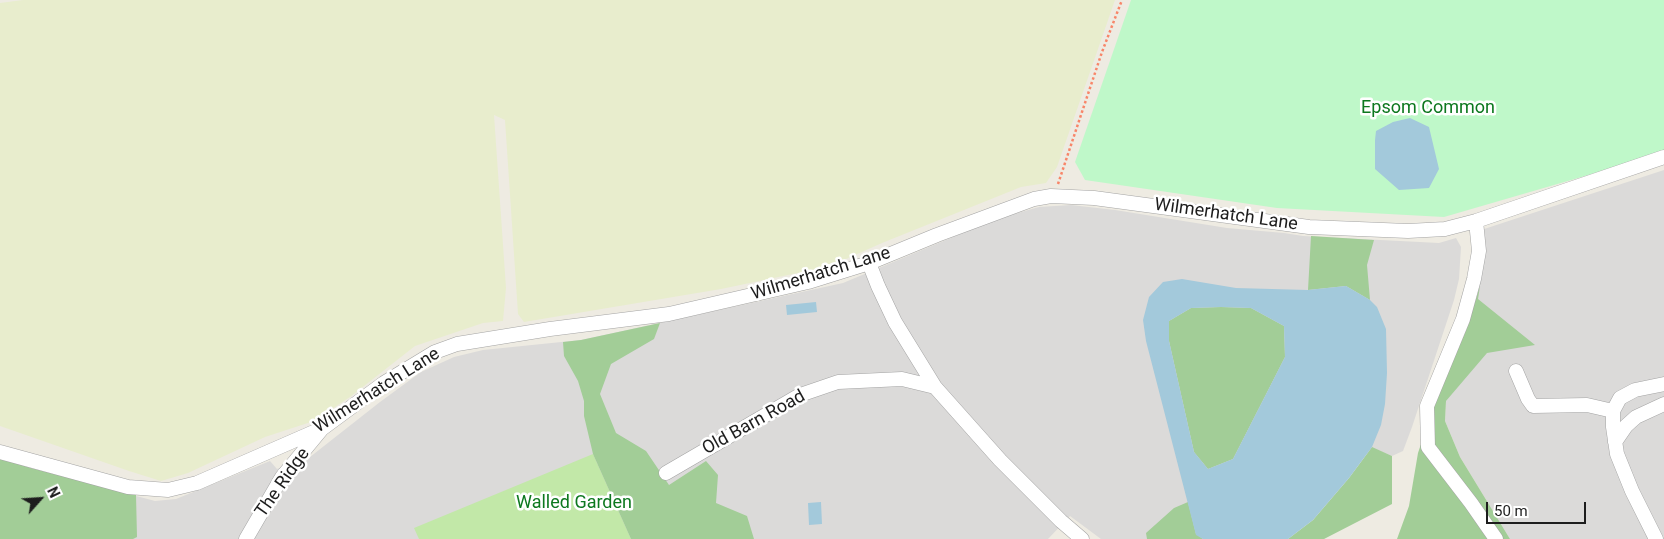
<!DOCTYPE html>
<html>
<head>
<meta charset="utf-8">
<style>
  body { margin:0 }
  #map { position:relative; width:1664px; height:539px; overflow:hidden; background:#eeebe2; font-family:Roboto,sans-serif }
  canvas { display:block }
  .north { position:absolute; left:15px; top:474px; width:50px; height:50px; -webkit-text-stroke:4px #fff; paint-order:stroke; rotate:64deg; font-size:14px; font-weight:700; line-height:20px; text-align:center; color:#1d1d1d }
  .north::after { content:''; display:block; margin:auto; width:18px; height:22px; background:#1d1d1d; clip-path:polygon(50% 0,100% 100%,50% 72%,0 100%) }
  .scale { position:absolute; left:1486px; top:502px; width:100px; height:22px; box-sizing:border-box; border:2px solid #1d1d1d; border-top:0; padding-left:6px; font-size:15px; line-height:18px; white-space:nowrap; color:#1d1d1d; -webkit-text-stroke:4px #fff; paint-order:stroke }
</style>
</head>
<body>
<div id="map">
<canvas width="1664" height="539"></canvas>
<div class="north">N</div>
<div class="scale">50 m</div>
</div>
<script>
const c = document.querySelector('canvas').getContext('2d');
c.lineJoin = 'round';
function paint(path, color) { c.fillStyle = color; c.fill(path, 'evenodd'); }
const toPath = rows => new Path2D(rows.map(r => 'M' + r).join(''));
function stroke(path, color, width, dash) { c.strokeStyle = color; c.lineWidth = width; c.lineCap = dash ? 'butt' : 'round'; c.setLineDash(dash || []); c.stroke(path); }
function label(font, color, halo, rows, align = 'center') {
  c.font = font + ' Roboto,sans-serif'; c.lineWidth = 5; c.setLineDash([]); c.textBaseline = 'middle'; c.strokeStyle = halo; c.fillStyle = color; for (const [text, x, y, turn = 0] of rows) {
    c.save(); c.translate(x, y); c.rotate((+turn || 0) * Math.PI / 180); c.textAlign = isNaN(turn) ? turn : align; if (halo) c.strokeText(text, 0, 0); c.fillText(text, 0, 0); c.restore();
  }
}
paint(toPath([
  [1664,170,1664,539,1510,539,1460,457,1445,421,1446,401,1478,299,1472,233],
  [1071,205,1115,210,1227,228,1284,233,1303,236,1439,243,1456,238,1461,247,1459,279,1454,300,1412,427,1403,451,1392,456,1372,448,1288,539,1101,539,1070,516,1048,539,0,539,0,458,31,468,155,501,176,499,270,461,277,469,310,457,380,402,421,372,454,357,483,350,581,340,843,283,996,219,1039,207]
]), '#dbdad9');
paint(toPath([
  [23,0,1115,0,1057,167,1046,183,1021,187,882,243,846,259,812,270,721,289,524,322,518,314,505,120,494,115,506,288,503,321,483,323,415,346,350,397,314,421,265,437,188,473,161,481,129,471,0,426,0,3]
]), '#e8edcd');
paint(toPath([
  [593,454,631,539,419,539,414,528]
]), '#c2e8a8');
paint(toPath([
  [1311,236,1374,240,1367,265,1370,300,1346,286,1308,290],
  [1480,286,1478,299,1535,345,1487,353,1446,401,1445,421,1460,457,1510,539,1397,539,1409,506,1418,453,1434,405,1466,330],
  [1221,307,1251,308,1284,326,1285,357,1233,459,1208,469,1194,452,1169,341,1169,321,1191,308],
  [660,323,654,339,611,364,600,394,616,433,646,451,669,485,706,461,718,475,716,503,747,516,754,539,631,539,593,454,584,416,584,401,578,381,564,356,563,342,581,340],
  [1372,447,1392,456,1392,504,1324,539,1288,539,1313,520,1349,478],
  [0,458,31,468,136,495,137,537,133,539,0,539],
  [1188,502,1196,534,1203,539,1147,539,1146,533,1174,508]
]), '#a2cd97');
paint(toPath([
  [1131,0,1664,0,1664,153,1444,217,1277,208,1085,180,1075,162]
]), '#bff8c9');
paint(toPath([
  [1410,118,1429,127,1439,169,1429,188,1399,190,1375,169,1375,140,1376,131,1393,122],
  [1182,279,1236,288,1308,290,1346,286,1370,300,1377,307,1386,329,1387,373,1385,404,1381,425,1372,447,1349,478,1313,520,1288,539,1203,539,1196,535,1146,341,1143,320,1149,297,1163,282],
  [1221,307,1251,308,1284,326,1285,357,1233,459,1208,469,1194,452,1169,341,1169,321,1191,308],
  [816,302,817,312,787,315,786,305],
  [821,502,822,524,809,525,808,503]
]), '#a3c9db');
const minor = toPath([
  [1476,221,1479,251,1474,279,1463,319,1427,406,1428,447,1471,503,1496,539],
  [869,263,878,286,895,322,935,387,1000,460,1061,521,1082,539],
  [1516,371,1528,399,1533,406,1587,405,1613,411],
  [1615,442,1626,426,1636,417,1664,404],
  [0,452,128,487,168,490,197,483,323,428,384,383,435,352,457,344,550,329,669,314,808,282,869,263,937,235,1034,199,1051,196,1094,198,1309,227,1408,231,1445,229,1476,221,1664,157],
  [666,473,800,395,838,382,902,379,935,387],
  [246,539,282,477,321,430],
  [1656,539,1632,491,1617,454,1613,427,1613,411,1620,398,1635,390,1664,384]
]);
stroke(minor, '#a4a4a4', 15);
stroke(toPath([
  [1058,184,1102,52,1122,0]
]), '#f88569', 2.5, [2.5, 2.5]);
stroke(minor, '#fff', 14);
label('18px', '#0d781f', '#fff', [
  ["Epsom Common",1428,108],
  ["Walled Garden",574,503]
]);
label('18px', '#1d1d1d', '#fff', [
  ["Wilmerhatch Lane",1226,215,8],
  ["Wilmerhatch Lane",821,274,-17],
  ["Wilmerhatch Lane",377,391,-32],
  ["Old Barn Road",754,423,-29],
  ["The Ridge",283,483,-55]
]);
</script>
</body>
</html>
